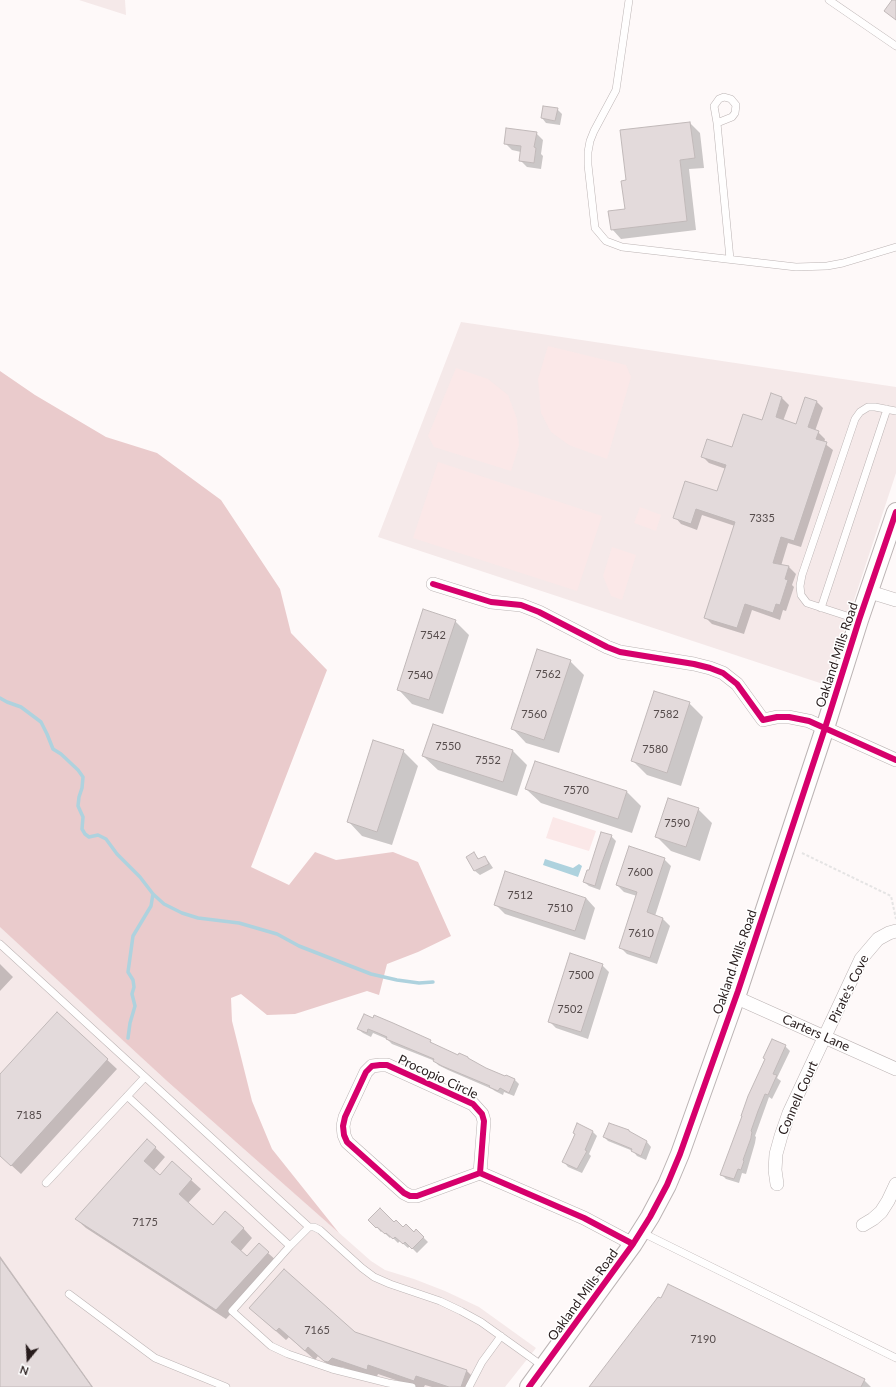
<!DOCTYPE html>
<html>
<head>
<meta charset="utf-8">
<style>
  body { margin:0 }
  #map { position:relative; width:896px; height:1387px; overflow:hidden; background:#fef9f9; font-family:Lato,sans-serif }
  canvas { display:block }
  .north { position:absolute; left:8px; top:1339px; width:40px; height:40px; -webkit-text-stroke:3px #fff; paint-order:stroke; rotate:198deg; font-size:11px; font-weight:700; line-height:16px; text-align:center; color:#271c1c }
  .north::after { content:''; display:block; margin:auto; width:14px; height:18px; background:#271c1c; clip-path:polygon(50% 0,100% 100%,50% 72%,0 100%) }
</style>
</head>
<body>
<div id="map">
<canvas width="896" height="1387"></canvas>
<div class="north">N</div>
</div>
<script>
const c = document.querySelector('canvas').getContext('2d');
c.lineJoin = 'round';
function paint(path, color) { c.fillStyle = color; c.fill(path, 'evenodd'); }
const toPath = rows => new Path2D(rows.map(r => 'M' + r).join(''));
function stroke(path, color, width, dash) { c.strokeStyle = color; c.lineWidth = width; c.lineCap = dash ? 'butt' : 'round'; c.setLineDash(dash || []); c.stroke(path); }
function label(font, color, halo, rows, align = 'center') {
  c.font = font + ' Lato,sans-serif'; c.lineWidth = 3; c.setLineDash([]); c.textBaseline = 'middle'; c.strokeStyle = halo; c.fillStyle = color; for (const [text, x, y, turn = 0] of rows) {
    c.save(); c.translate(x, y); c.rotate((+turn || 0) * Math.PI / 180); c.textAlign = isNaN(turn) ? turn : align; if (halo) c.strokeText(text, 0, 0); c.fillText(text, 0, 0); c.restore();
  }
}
paint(toPath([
  [79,0,125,0,126,15],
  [461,322,896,387,896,473,826,685,378,537],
  [0,926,168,1082,371,1261,385,1270,414,1279,445,1291,479,1307,536,1348,505,1387,0,1387]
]), '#f5e9e9');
paint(toPath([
  [548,346,626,365,631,377,607,459,569,445,551,432,541,413,538,379],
  [456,368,488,379,508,395,517,419,519,445,511,471,434,447,428,436],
  [438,462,602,516,577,591,413,538],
  [640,507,661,515,656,531,634,523],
  [612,547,636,555,622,600,611,596,603,576],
  [553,817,596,831,589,851,546,838]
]), '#fbe8e8');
paint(toPath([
  [0,371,35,395,106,437,157,453,221,500,280,589,291,633,327,670,251,867,289,885,315,852,336,860,393,852,418,862,451,936,418,952,387,964,379,995,367,991,295,1014,267,1015,241,994,231,998,232,1021,252,1101,272,1149,339,1233,168,1082,0,927]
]), '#eacbcc');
paint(toPath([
  [545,859,573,868,579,864,582,866,578,877,543,865]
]), '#aed2de');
paint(toPath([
  [557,109,562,114,560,125,546,123,542,118],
  [690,123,700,133,704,168,689,169,696,230,621,239,612,229,626,210,627,181],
  [536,133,543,140,541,154,543,156,541,169,527,167,520,160,521,152,512,150,505,143],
  [772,395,782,398,789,405,783,421,796,425,816,401,823,408,815,431,818,432,825,439,824,443,833,450,801,547,788,543,781,566,789,567,796,574,792,585,794,587,786,611,783,610,780,620,752,610,744,634,712,624,705,617,735,526,702,515,697,530,681,524,675,517,718,493,726,469,709,463,702,456,733,449,762,422],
  [455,621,469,635,443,714,412,704,398,689],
  [570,661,584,675,559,753,526,743,512,728],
  [689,703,703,717,681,786,647,775,633,761],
  [433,725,513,751,527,765,517,796,438,770,423,756],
  [403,751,418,766,392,845,362,836,348,821],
  [526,789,627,792,641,806,632,833,541,803],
  [698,809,712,823,700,861,671,851,657,837],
  [611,836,616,841,600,890,589,886,584,882],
  [474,854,480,860,484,857,489,862,493,868,480,875,475,871,468,857],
  [664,859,671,866,655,916,662,918,670,926,657,964,627,954,620,947,637,896,624,892,617,885],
  [586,898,595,908,585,940,505,914,495,904],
  [0,964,13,977,0,991],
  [602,965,609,972,588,1039,556,1028,549,1021],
  [57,1013,117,1069,21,1174,0,1155,0,1076],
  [364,1015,430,1041,434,1045,506,1078,506,1076,515,1080,519,1084,514,1096,504,1092,503,1095,495,1091,492,1089,448,1070,438,1065,435,1061,392,1044,387,1039,373,1033,371,1037,363,1033,358,1029],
  [785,1046,790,1051,777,1078,781,1081,772,1099,769,1097,755,1136,756,1137,755,1143,746,1174,742,1173,739,1183,726,1179,721,1174],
  [629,1131,632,1134,647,1142,651,1147,646,1160,637,1156,633,1151,608,1141,604,1137],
  [593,1132,597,1136,589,1154,591,1156,582,1173,568,1167,564,1162],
  [147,1140,165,1157,153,1171,160,1177,172,1163,201,1189,188,1203,213,1226,243,1228,252,1238,240,1252,247,1258,259,1245,278,1262,226,1319,86,1228,76,1219],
  [370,1220,394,1223,403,1228,423,1237,428,1242,417,1253,410,1246,408,1248,400,1241,398,1243,391,1236,390,1238,382,1231,381,1232],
  [0,1256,93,1387,0,1387],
  [260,1317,355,1333,466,1370,476,1380,473,1387,432,1387,425,1385,424,1387,416,1387,378,1374,376,1379,342,1367,338,1371,334,1370,318,1356,315,1360,289,1337,286,1340],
  [864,1380,871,1387,590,1387]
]), '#0003');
stroke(toPath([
  [0,698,7,702,21,707,41,722,47,734,53,749,61,754,78,770,83,777,82,788,79,797,78,806,83,817,82,829,85,834,89,837,98,835,106,839,117,854,140,877,153,894,164,904,182,913,198,918,239,923,277,934,299,946,371,974,397,980,419,983,433,982],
  [128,1038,130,1023,135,1006,132,994,134,987,133,980,128,972,133,936,151,906,153,894]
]), '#aed2de', 3.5);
const building = toPath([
  [892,0,896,0,896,20,884,11,892,0],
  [543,106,558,108,555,121,541,118,543,106],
  [690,122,695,158,680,160,687,221,611,230,608,211,625,209,621,181,626,180,620,130,690,122],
  [506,128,537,132,534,147,536,148,534,163,519,161,521,146,504,144,506,128],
  [771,393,782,397,776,417,796,424,805,397,817,401,808,427,819,431,816,439,827,442,794,541,781,537,773,563,789,566,785,579,788,580,780,605,776,604,773,613,745,604,737,628,704,618,735,522,696,509,691,524,673,518,685,481,717,491,726,465,701,457,707,439,732,447,743,414,762,420,771,393],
  [423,609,456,620,429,700,397,690,423,609],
  [537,649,571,660,544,740,511,729,537,649],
  [654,691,690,702,667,773,631,761,654,691],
  [433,724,513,750,503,782,422,756,433,724],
  [373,740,404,750,377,832,347,822,373,740],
  [535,761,627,791,618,819,525,789,535,761],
  [668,798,699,808,686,847,655,837,668,798],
  [601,832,612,835,601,865,595,886,583,882,587,870,589,870,601,832],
  [629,846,665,858,647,912,663,918,650,958,619,948,637,892,616,885,629,846],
  [474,852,478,859,485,856,489,864,474,871,466,857,474,852],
  [505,871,586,898,575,931,494,905,505,871],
  [570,953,603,964,581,1032,548,1022,570,953],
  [57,1012,108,1059,11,1166,0,1156,0,1074,57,1012],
  [364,1014,373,1018,374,1015,393,1023,431,1040,430,1042,458,1055,459,1053,468,1057,468,1058,486,1068,505,1076,506,1075,515,1079,509,1093,500,1088,498,1091,489,1087,490,1086,442,1066,433,1061,434,1059,386,1039,387,1037,378,1033,368,1029,367,1033,357,1029,364,1014],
  [772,1039,786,1045,773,1074,777,1075,768,1095,765,1094,758,1111,751,1131,752,1132,751,1137,751,1138,743,1160,744,1161,741,1170,738,1169,734,1179,720,1175,742,1116,741,1116,748,1096,765,1059,763,1058,772,1039],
  [577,1123,593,1131,585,1150,587,1151,577,1169,562,1162,571,1143,575,1134,573,1133,577,1123],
  [609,1123,629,1130,629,1131,647,1141,641,1156,631,1151,632,1149,603,1137,609,1123],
  [147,1139,156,1147,144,1161,160,1175,172,1161,192,1179,179,1194,213,1225,225,1211,244,1228,231,1242,247,1256,259,1243,269,1252,216,1310,75,1219,147,1139],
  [380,1208,394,1222,396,1220,403,1227,406,1224,414,1232,416,1229,424,1237,412,1249,405,1242,403,1244,395,1237,393,1239,386,1233,385,1234,377,1227,376,1228,368,1220,380,1208],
  [0,1258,92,1387,0,1387,0,1258],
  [284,1269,355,1332,467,1370,461,1387,449,1387,416,1376,414,1381,368,1365,367,1370,332,1358,328,1362,324,1361,308,1347,305,1351,279,1328,276,1331,249,1308,284,1269],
  [668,1284,865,1379,861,1387,589,1387,658,1297,661,1298,668,1284]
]);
paint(building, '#e3dadb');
stroke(building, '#c1b9b9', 1);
const lane = toPath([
  [629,0,616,90,594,131,590,141,588,152,588,165,595,228,606,241,622,247,796,267,827,266,843,263,896,247],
  [829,0,896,46],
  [717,123,732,117,735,113,736,105,731,99,724,97,719,99,714,106,717,123,730,259],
  [821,608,887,409],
  [859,620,807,603,801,595,800,586,802,575,855,419,860,412,868,407,875,407,896,411],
  [0,944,309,1227],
  [127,1096,290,1246],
  [46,1183,145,1077],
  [641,1232,896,1358],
  [69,1294,155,1358,226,1387],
  [412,1387,388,1383,332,1369,288,1354,271,1346,232,1311,290,1246,309,1227,314,1227,320,1230,362,1268,374,1277,390,1284,440,1301,461,1311,481,1322,544,1367],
  [469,1387,482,1362,501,1336]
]);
const street = toPath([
  [433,584,491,602,521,605,539,612,607,647,620,652,694,664,710,668,723,673,737,684,763,720,777,717,789,717,809,721,896,760],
  [870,592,896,600],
  [735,997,896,1069],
  [480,1173,484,1121,482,1114,473,1104,387,1065,380,1065,372,1066,366,1072,345,1117,343,1126,344,1135,347,1142,404,1193,410,1196,417,1196,480,1173,584,1218,633,1244],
  [777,1184,775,1170,776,1154,781,1136,789,1113,861,959,878,939,889,933,896,931],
  [863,1225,873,1219,881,1212,888,1201,896,1184]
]);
const secondary = toPath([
  [529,1387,633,1244,650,1217,667,1185,680,1154,738,991,825,728,859,620,896,512]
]);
stroke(lane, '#bcb4b4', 8);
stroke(street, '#bcb4b4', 14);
stroke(secondary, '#bcb4b4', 20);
stroke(toPath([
  [802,853,891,896,896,919]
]), '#e5e4e4', 2, [3, 2]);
stroke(lane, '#fffefe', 7);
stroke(street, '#fffefe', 13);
stroke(secondary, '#fffefe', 18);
stroke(toPath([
  [433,584,491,602,521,605,539,612,607,647,620,652,694,664,710,668,723,673,737,684,763,720,777,717,789,717,809,721,896,760],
  [480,1173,484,1121,482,1114,473,1104,387,1065,380,1065,372,1066,366,1072,345,1117,343,1126,344,1135,347,1142,404,1193,410,1196,417,1196,480,1173,584,1218,633,1244],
  [529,1387,633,1244,650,1217,667,1185,680,1154,738,991,825,728,859,620,896,512]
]), '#d6006c', 6);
label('11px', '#564c4c', null, [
  ["7335",762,518],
  ["7542",433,635],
  ["7562",548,674],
  ["7540",420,675],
  ["7560",534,714],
  ["7582",666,714],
  ["7550",448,746],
  ["7580",655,749],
  ["7552",488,760],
  ["7570",576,790],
  ["7590",677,823],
  ["7600",640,872],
  ["7512",520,895],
  ["7510",560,908],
  ["7610",641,933],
  ["7500",581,975],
  ["7502",570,1009],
  ["7185",29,1115],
  ["7175",145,1222],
  ["7165",317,1330],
  ["7190",703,1339]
]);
label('13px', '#271c1c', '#fff', [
  ["Oakland Mills Road",837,655,-72],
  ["Oakland Mills Road",735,962,-71],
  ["Pirate's Cove",849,989,-64],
  ["Carters Lane",816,1033,24],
  ["Procopio Circle",438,1077,25],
  ["Connell Court",798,1098,-66],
  ["Oakland Mills Road",583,1295,-54]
]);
</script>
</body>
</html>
